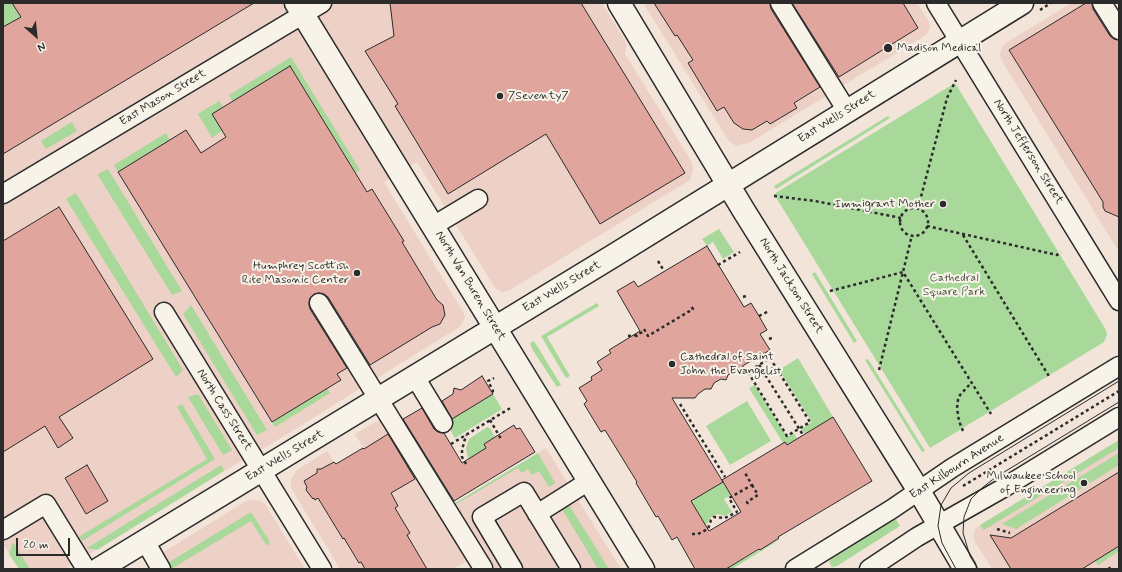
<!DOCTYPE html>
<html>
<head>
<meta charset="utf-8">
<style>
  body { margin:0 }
  #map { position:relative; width:1122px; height:572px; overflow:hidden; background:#f2e4d9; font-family:Mynerve,sans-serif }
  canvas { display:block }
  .frame { position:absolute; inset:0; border:4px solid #2b2b2b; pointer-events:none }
  .north { position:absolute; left:16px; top:16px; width:40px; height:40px; -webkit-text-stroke:3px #f7f3e8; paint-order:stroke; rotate:153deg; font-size:11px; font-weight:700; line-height:16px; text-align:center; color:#2b2b2b }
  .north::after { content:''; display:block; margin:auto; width:14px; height:18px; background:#2b2b2b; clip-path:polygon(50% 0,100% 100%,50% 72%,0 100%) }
  .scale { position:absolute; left:16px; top:538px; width:54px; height:18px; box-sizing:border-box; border:2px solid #2b2b2b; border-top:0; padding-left:5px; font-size:12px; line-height:14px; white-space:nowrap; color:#2b2b2b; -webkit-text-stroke:3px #f7f3e8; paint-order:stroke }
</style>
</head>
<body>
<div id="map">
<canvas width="1122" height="572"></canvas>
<div class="frame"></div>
<div class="north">N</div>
<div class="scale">20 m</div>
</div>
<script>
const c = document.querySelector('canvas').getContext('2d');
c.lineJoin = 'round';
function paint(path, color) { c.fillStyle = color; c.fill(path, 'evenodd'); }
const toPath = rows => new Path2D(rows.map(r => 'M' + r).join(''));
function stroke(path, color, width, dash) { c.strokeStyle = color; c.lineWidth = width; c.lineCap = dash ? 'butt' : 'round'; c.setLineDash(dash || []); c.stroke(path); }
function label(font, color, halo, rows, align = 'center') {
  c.font = font + ' Mynerve,sans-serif'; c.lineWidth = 4; c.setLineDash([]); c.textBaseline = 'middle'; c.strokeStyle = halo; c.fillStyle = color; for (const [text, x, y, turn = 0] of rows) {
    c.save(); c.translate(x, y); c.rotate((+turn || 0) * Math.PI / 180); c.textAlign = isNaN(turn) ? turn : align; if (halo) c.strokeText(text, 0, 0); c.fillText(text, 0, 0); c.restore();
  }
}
paint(toPath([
  [3,3,602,3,627,44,625,54,692,162,693,171,690,180,510,290,503,292,495,288,417,162,384,182,462,310,465,317,461,326,276,441,224,471,65,569,19,569,3,544],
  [643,3,917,3,929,22,930,28,926,35,749,143,736,146,729,141],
  [1071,3,1097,3,1119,39,1119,252,1001,59,1000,55,1002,46,1006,43],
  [382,418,470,559,453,569,340,569,291,488,291,479,297,470,327,451,360,505,387,488,355,434],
  [1119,440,1119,569,992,569,974,540,973,535,976,528],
  [546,448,621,569,486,569,452,505],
  [248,500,260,501,265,504,305,569,169,569,162,553]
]), '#edd1c7');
paint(toPath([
  [3,3,12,3,25,25,3,32],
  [291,57,360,170,356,173,291,67,233,102,229,95],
  [955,83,1106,330,1107,335,1104,342,930,448,774,194],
  [219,101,223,107,212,115,222,131,212,138,198,114],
  [888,116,890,118,776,189,774,186],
  [72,122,77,131,46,149,41,141],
  [166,133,170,140,118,172,114,165],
  [108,169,182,291,172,295,99,177,98,174],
  [76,193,183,370,176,377,66,199],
  [719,229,734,252,723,259,713,242,707,246,702,239],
  [815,272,857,341,854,343,812,274],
  [597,303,599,306,547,337,570,376,566,378,541,336],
  [191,305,267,430,257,435,183,314],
  [534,341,561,385,557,387,532,349,530,343],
  [798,358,833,417,805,434,801,429,812,422,779,370],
  [868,359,925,451,922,452,865,360],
  [755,385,787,437,794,433,797,439,787,445,783,443,749,388],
  [327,388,330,393,275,427,272,422],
  [198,394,232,450,223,455,188,397],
  [493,394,502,409,455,438,451,431,450,424,448,421],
  [747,401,771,441,730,465,706,426],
  [182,404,215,459,82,541,80,536,207,459,177,407],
  [487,427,491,429,497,442,495,443,492,439,484,443,486,448,468,459,466,448,469,439],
  [1119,440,1119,448,984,530,980,525],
  [538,453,555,483,549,487,539,471,532,475,528,469,522,473,518,468,453,506,452,505],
  [1119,453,1119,465,1016,529,1002,524],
  [221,465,224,471,97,550,87,548],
  [723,482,731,495,724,499,732,512,725,516,718,514,711,517,705,527,702,522,703,521,691,501],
  [566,500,609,569,598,569,559,504],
  [251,512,270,542,268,545,266,545,251,521,171,569,169,569,166,564],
  [895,518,900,526,837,566,832,567,829,562,831,559],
  [779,539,779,540,732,569,726,569],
  [13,542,30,569,19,569,9,554],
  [1119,546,1119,551,1098,565,1095,561]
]), '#a8d99a');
const building = toPath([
  [12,3,254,3,3,154,3,27,21,17,12,3],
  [390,3,581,3,685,173,600,224,546,134,448,194,395,106,398,104,365,51,394,36,390,3],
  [654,3,770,3,771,9,820,87,794,103,797,108,770,124,767,121,752,130,743,129,734,123,724,107,717,111,688,63,693,60,677,35,675,36,654,3],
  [792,3,903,3,918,28,839,77,792,3],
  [1086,3,1092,3,1093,9,1110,36,1114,39,1119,40,1119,217,1105,211,1103,207,1103,202,1009,50,1086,3],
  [290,66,367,192,372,189,404,241,402,242,437,300,443,305,445,315,440,324,432,327,370,365,328,297,324,294,319,293,314,294,310,298,309,304,310,309,347,368,337,374,341,380,272,422,118,172,186,130,201,153,226,137,212,114,290,66],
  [59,207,153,359,59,417,73,438,58,448,45,426,3,452,3,241,59,207],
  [707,246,744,307,751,303,759,316,767,330,760,334,770,350,744,365,740,370,736,370,728,375,726,380,721,379,714,383,711,389,705,389,698,394,695,398,672,398,723,482,691,501,709,531,741,512,722,480,785,442,787,445,833,417,872,481,778,537,779,538,760,550,759,549,726,569,695,569,677,537,672,540,658,516,656,517,636,483,637,482,605,430,601,432,584,404,587,401,579,388,592,380,591,377,602,370,597,362,611,353,609,350,640,331,617,291,634,281,638,287,707,246],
  [482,376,493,394,452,419,442,401,453,394,454,388,461,390,482,376],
  [422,408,434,429,438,432,444,433,462,463,486,448,484,444,514,425,516,429,520,428,535,452,454,501,403,419,422,408],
  [388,434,415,479,391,493,398,506,395,508,410,533,407,535,427,569,365,569,361,562,359,563,344,538,343,539,318,498,315,500,314,498,313,499,306,490,307,487,304,481,317,473,317,469,321,469,334,462,336,464,363,448,364,449,388,434],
  [87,465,108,501,86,514,65,478,87,465],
  [1119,472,1119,546,1082,569,1011,569,990,535,1011,538,1119,472]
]);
paint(building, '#e0a69e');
stroke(building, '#2b2b2b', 1);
const minor = toPath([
  [780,3,847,111],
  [936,3,1119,301],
  [1102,3,1119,30],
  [3,194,322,3],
  [433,226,478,199],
  [319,303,483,568],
  [164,312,322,569],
  [415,377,443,423],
  [537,514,589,481],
  [3,530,46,504,86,569],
  [145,541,161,569],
  [513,569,482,517,524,492,571,569],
  [795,569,892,509,952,468,1119,366],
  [869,569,917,537,1005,487,1119,417]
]);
const major = toPath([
  [296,3,643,569],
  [619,3,744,211,919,491,965,569],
  [99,569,613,256,1022,3]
]);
stroke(minor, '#2b2b2b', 21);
stroke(major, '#2b2b2b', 25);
stroke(toPath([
  [1040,10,1051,3],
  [774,196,815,201,901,218],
  [918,208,947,98,956,80],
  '900 222a14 14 0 1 1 28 0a14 14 0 1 1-28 0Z',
  [927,226,1057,255,1061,252],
  [963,235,1050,378],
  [658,261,664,271],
  [718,265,740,252],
  [830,291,903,272,991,414],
  [743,297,746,296],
  [759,316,769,311],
  [644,329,648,336,693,309,691,306],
  [628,336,636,335],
  [637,337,636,335,645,331],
  [769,339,772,338],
  [770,358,810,422,787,436,748,372,770,358],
  [759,365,803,435],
  [879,370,912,235],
  [492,392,493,391,488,381,494,378],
  [680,404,725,477],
  [490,420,501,439],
  [963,431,959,421,957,408,958,400,960,395,972,382],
  [451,444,512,407],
  [466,464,462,457,462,450,466,435],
  [963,486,1119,391],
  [748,504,747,502,758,495,752,485],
  [997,529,1010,533],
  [692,534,698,534,708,529,711,520,714,517,725,518,737,512,729,498,752,485,745,473,747,472],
  [1109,567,1110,569]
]), '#2b2b2b', 2.5, [3, 3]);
stroke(minor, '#f7f3e8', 18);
stroke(major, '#f7f3e8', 22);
stroke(toPath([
  [956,569,942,543,938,526,941,505,951,488,969,473,1119,381],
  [978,569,970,556,963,533,964,517,971,499,982,488,996,477,1119,402]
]), '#2b2b2b', 1);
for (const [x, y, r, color] of [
  [888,48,5,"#2b2b2b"],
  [500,96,4,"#2b2b2b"],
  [943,204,4,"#2b2b2b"],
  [357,273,4,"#2b2b2b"],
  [672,364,4,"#2b2b2b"],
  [1084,483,4,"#2b2b2b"]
]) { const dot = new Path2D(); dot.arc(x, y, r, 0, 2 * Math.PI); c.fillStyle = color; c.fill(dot); stroke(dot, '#f7f3e8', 1.5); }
label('12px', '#2b2b2b', '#f7f3e8', [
  ["Madison Medical",897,48],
  ["7Seventy7",508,96],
  ["Immigrant Mother",935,204,"right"],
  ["Humphrey Scottish",349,266,"right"],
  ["Rite Masonic Center",349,280,"right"],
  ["Cathedral of Saint",680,357],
  ["John the Evangelist",680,371],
  ["Milwaukee School",1076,476,"right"],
  ["of Engineering",1076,490,"right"]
], 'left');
label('12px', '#2b2b2b', '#f7f3e8', [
  ["East Mason Street",163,98,-31],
  ["East Wells Street",837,117,-32],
  ["North Jefferson Street",1028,152,58],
  ["North Van Buren Street",470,286,59],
  ["North Jackson Street",791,286,58],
  ["East Wells Street",562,287,-31],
  ["North Cass Street",224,410,58],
  ["East Wells Street",285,456,-31],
  ["East Kilbourn Avenue",957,467,-33]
]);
label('12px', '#4a5647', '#f7f3e8', [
  ["Cathedral",954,278],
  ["Square Park",954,292]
]);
</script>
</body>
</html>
